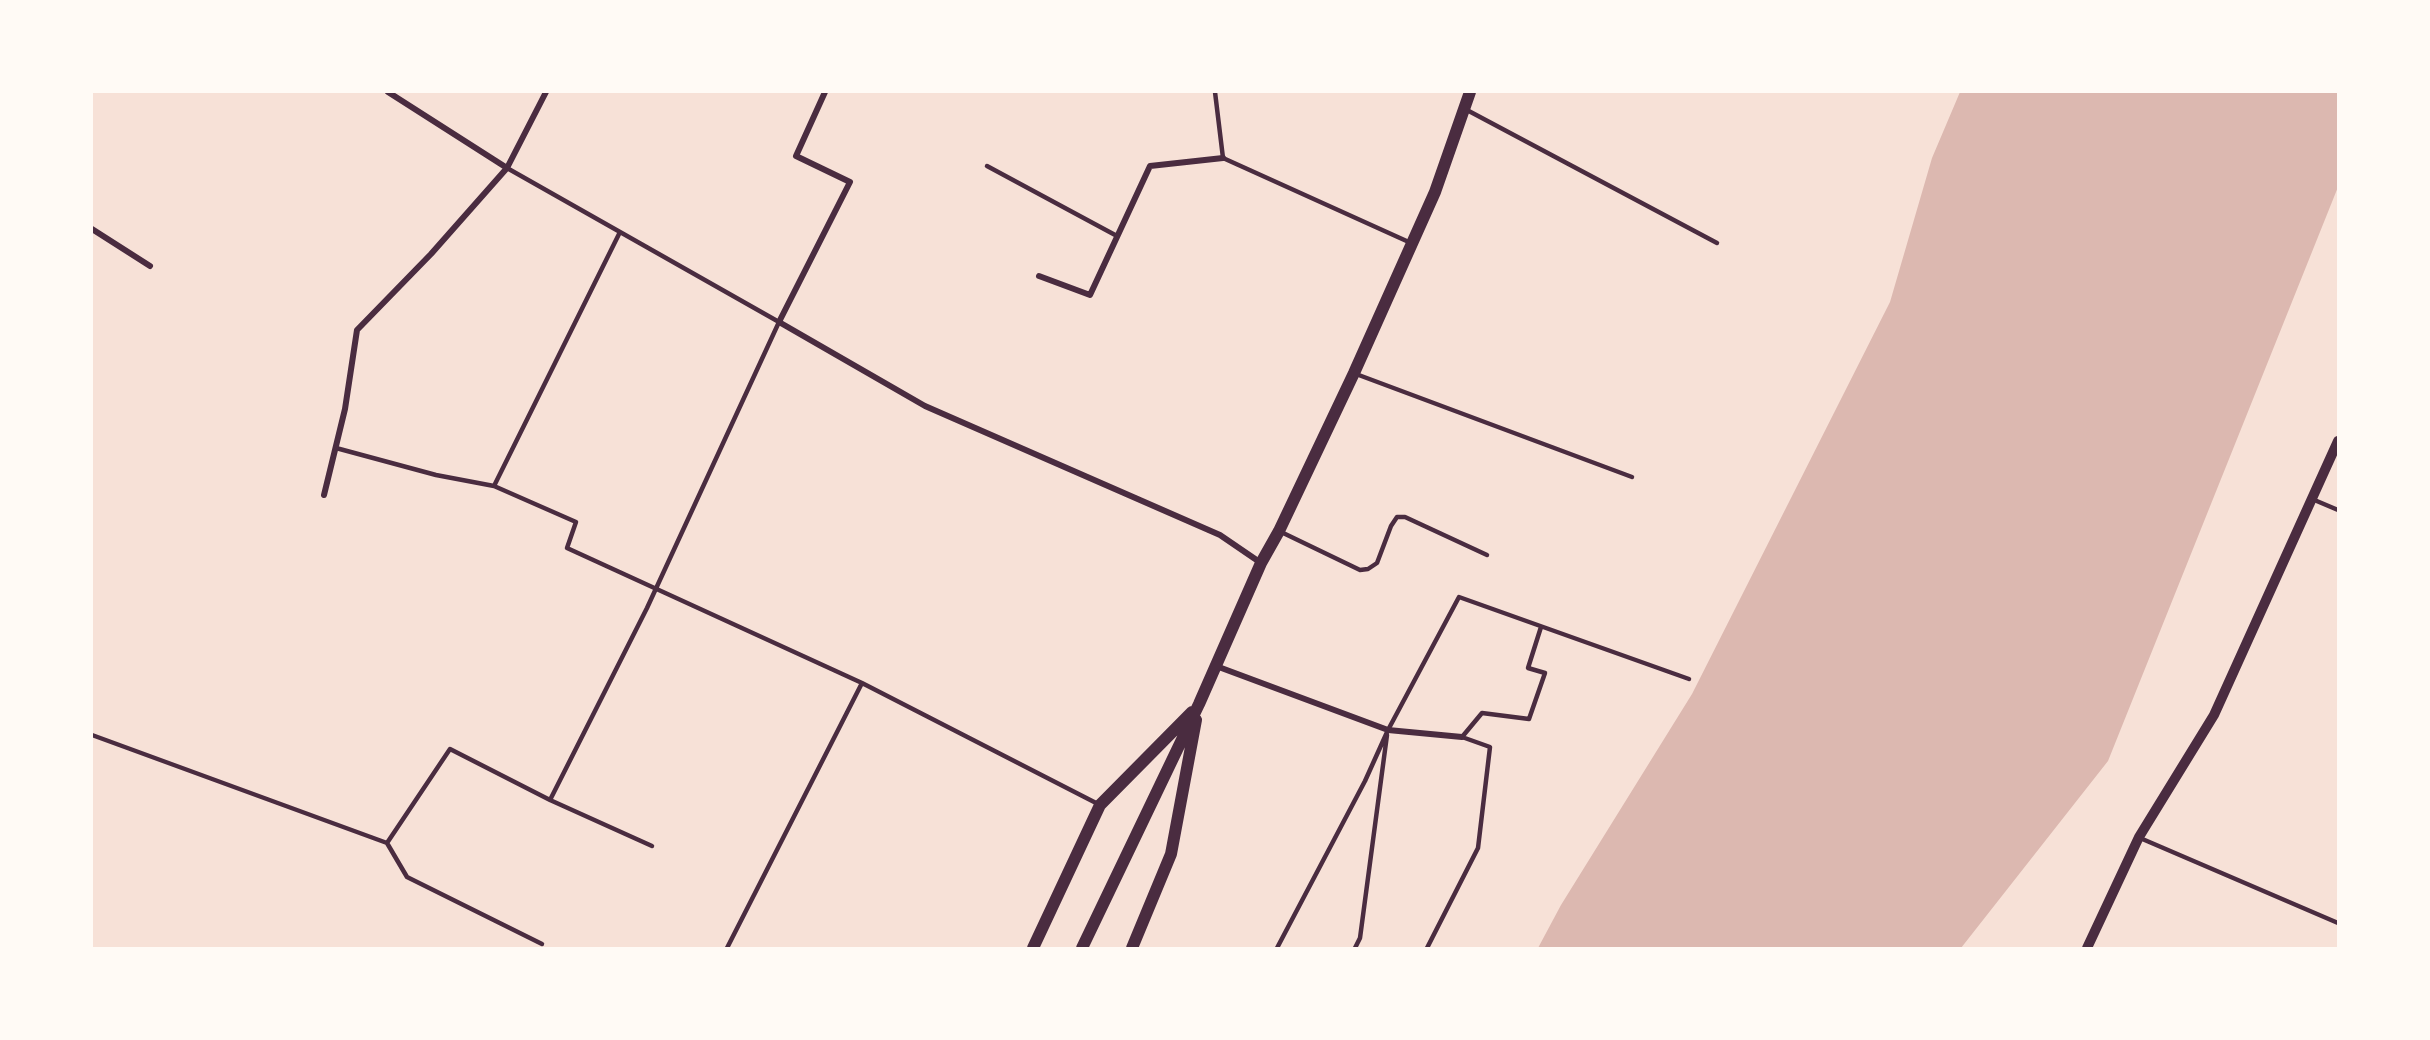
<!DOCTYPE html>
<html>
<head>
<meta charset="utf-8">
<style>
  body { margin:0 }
  #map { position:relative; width:2430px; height:1040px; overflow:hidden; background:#f7e1d7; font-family:Raleway,sans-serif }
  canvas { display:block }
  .frame { position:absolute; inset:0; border:93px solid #fffaf5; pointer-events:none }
</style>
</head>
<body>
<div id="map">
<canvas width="2430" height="1040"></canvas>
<div class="frame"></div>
</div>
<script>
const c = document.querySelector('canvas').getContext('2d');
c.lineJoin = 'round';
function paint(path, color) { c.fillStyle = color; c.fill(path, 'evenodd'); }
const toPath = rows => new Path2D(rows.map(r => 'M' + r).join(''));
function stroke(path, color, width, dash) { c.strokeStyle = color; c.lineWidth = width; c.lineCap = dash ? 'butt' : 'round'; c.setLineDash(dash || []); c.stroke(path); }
paint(toPath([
  [1960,92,2338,92,2338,187,2108,761,1961,948,1538,948,1561,905,1692,694,1890,302,1932,158]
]), '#dcb8b0');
stroke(toPath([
  [1215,92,1223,158,1411,243],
  [1465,109,1717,243],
  [987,166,1117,236],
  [1356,374,1632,477],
  [336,448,436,475,494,486,576,522,567,548,862,683,1100,805],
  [494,486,620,232],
  [2312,499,2338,510],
  [1279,531,1360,570,1368,569,1377,563,1391,526,1397,517,1405,517,1487,555],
  [92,735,387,843,450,749,550,800,647,608,779,322,507,168],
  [550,800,652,846],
  [2140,838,2338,923],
  [387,843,407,877,542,944],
  [727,948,862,683],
  [1277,948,1365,781,1388,730,1459,597,1689,679],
  [1355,948,1360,938,1387,735],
  [1427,948,1478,848,1490,747,1462,737,1482,713,1529,719,1545,673,1528,668,1541,627]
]), '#4a2c40', 4.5);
stroke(toPath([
  [388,92,507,168],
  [825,92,796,156,850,182,779,322,925,406,1220,535,1261,563],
  [92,229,150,266],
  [1039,276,1090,295,1150,166,1223,158],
  [324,495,345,409,357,330,431,254,507,168,546,92],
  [1216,666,1388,730,1462,737]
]), '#4a2c40', 6);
stroke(toPath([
  [2087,948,2139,837,2214,715,2338,441]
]), '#4a2c40', 10);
stroke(toPath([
  [1033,948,1100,805,1192,712],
  [1082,948,1199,704,1261,563,1279,531,1354,373,1435,192,1470,92],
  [1132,948,1171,854,1196,720]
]), '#4a2c40', 12);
</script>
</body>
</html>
